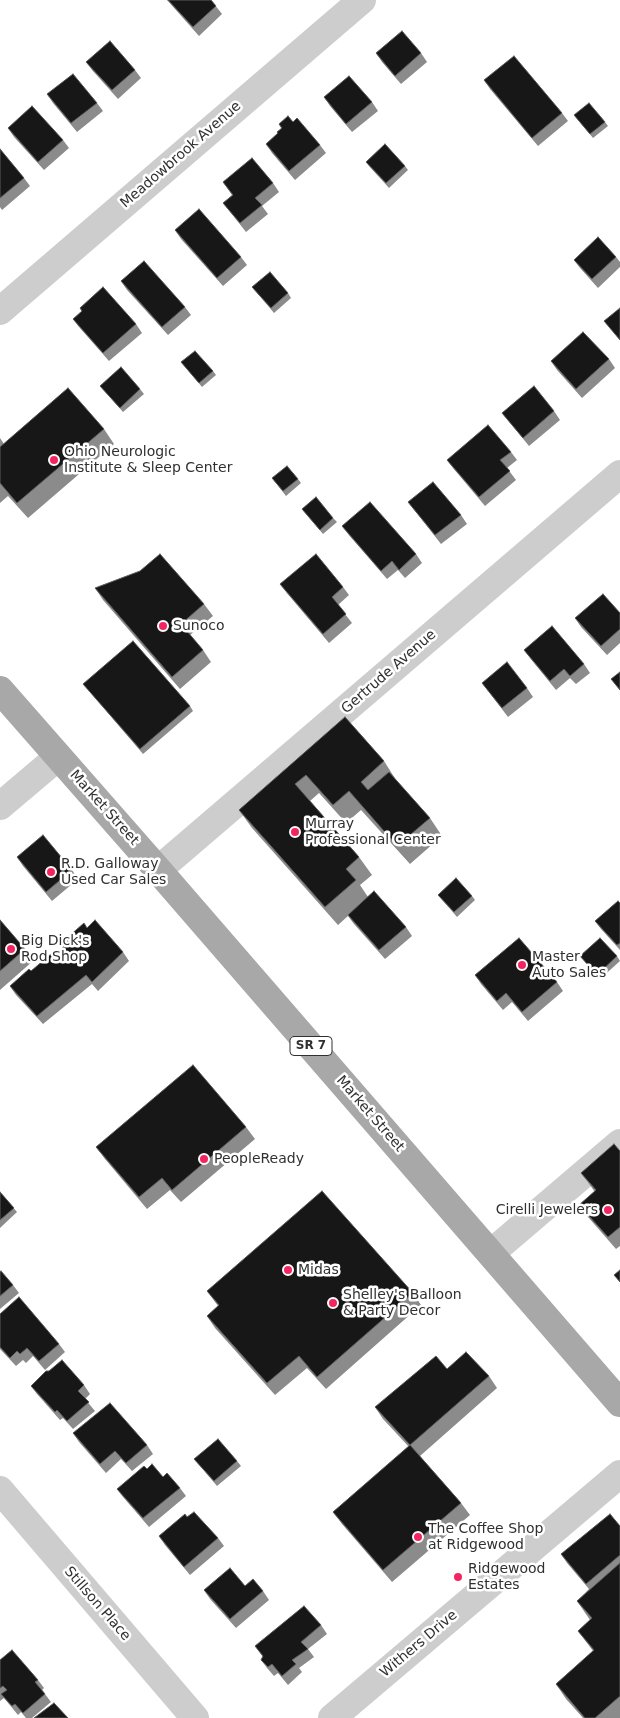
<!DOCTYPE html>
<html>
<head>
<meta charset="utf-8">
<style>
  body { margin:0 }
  canvas { display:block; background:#fff }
</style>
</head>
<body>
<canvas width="620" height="1718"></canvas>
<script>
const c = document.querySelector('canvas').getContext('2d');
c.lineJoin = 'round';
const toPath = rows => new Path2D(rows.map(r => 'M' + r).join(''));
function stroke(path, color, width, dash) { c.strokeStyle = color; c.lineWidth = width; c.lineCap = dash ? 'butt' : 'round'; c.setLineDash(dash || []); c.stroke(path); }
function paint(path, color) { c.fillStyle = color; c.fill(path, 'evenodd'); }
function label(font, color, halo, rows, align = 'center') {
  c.font = font + ' "DejaVu Sans",sans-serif'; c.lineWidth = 5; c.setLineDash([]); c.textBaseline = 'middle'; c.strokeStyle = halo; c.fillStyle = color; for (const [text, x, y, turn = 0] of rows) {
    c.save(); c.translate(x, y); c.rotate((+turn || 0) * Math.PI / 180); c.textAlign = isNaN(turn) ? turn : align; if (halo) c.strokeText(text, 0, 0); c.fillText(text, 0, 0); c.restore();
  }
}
stroke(toPath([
  [0,806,58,757],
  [158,870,620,474],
  [491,1253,620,1143],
  [0,1490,195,1718],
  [332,1718,620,1474]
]), '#cdcdcd', 28);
stroke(toPath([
  [0,311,362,0]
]), '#cdcdcd', 28);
stroke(toPath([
  [0,690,158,870,620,1403]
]), '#a8a8a8', 28);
paint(toPath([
  [167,0,211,0,222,14,199,36],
  [376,53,421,53,427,62,401,84,382,62],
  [86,62,135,70,141,78,118,99,92,70],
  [484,80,562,113,568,121,538,146,490,89],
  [47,94,97,103,103,111,77,132,53,103],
  [324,97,372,102,378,111,352,132,330,106],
  [574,115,605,122,608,126,593,138],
  [293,122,320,145,326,153,295,180,272,153,266,144,278,134,281,128,279,124],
  [8,128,63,140,69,148,44,170,14,137],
  [0,149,24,178,30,186,2,210,0,207],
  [366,162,405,166,408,170,389,188,369,166],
  [223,182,273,183,279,192,262,206,268,214,246,232,223,203,232,195],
  [175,230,241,257,247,265,223,286,181,239],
  [616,257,620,262,620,267,598,288,580,268,574,260],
  [121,281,185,307,191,315,168,335,127,290],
  [252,287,288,293,291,298,274,313],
  [73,319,136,324,142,333,109,361,79,327],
  [609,359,615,368,582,398,557,370,551,361],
  [181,362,213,371,216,375,202,387],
  [100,386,140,389,144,394,123,412],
  [554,411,560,420,529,446,502,413],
  [104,429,114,444,28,518,8,496,0,503,0,438,4,444],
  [511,452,517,460,507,468,516,480,485,506,453,468,447,460],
  [272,478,298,479,301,483,286,496],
  [408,502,461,515,467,524,441,544],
  [302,509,333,518,337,522,323,534],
  [342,526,416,554,422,563,405,578,398,570,387,579,348,534],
  [280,584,343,587,349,595,338,605,352,623,329,643,286,592],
  [95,588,204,604,213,616,190,635,203,650,211,662,180,689,103,600],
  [620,613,620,643,607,655,581,627,575,618],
  [524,650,584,664,590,673,576,684,570,678,556,690,530,658],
  [482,683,527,688,533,697,508,717],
  [83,684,190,706,193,711,143,754],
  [345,717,384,761,396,780,430,818,442,836,410,864,361,810,346,823,319,793,310,801,359,857,372,875,360,885,368,897,406,927,412,936,385,959,354,924,348,916,338,925,252,828,239,810],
  [17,857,72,870,78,879,52,901,23,866],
  [438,895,472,896,475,900,457,917],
  [620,903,620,950,601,929,595,921],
  [0,920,25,949,33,961,0,990],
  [87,928,123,952,129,961,98,991,92,984,43,1024,16,995,10,986,31,971,57,962,66,954,60,944],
  [580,956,617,956,620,961,600,979],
  [475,975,557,982,563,991,528,1021,512,1002,503,1010,481,984],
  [246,1127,255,1139,181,1202,170,1190,147,1209,105,1159,96,1147],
  [620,1151,620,1246,616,1249,588,1217,579,1205,595,1192,581,1173],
  [0,1192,17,1212,0,1228],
  [0,1272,13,1285,19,1293,0,1309],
  [207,1291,413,1293,421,1305,326,1389,307,1368,275,1395,215,1328,207,1316,218,1306],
  [0,1314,59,1344,65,1352,45,1370,33,1356,26,1363,23,1360,16,1366,0,1349],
  [447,1369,489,1376,497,1388,420,1456,461,1503,470,1515,392,1582,342,1524,333,1512,409,1447,383,1419,375,1407],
  [84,1385,90,1394,85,1399,95,1411,73,1429,63,1418,60,1420,37,1394,31,1386],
  [73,1433,147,1445,153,1454,132,1471,121,1459,106,1473,79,1442],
  [194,1459,237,1461,241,1466,217,1486],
  [163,1477,180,1488,186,1496,149,1527,123,1497,117,1489],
  [187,1517,218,1538,224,1546,190,1575,165,1545,159,1536],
  [620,1526,620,1718,583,1718,566,1699,556,1684,593,1651,578,1631,590,1620,577,1601,589,1589,567,1563,561,1554],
  [204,1590,263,1591,269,1600,236,1628,210,1599],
  [321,1625,327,1634,308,1649,314,1657,299,1668,302,1672,288,1685,278,1673,274,1676,267,1668,261,1660,263,1657,255,1646],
  [0,1660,38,1680,44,1688,42,1690,51,1702,32,1718,26,1718,21,1712,18,1715,4,1698,0,1701]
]), '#8b8b8b');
const building = toPath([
  [168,0,211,0,216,6,193,27,168,0],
  [402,31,421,53,395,76,376,53,402,31],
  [110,41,135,70,112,90,86,62,110,41],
  [514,56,562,113,532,138,484,80,514,56],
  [73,74,97,103,71,123,47,94,73,74],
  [349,76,372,102,346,124,324,97,349,76],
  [589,103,605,122,590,134,574,115,589,103],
  [32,106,63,140,38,162,8,128,32,106],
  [288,116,293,122,297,118,320,145,289,171,266,144,278,133,277,132,282,128,279,124,288,116],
  [385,144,405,166,386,183,366,162,385,144],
  [0,149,24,178,0,198,0,149],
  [252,158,273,183,255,198,262,205,240,223,223,203,233,195,223,182,252,158],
  [199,209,241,257,217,278,175,230,199,209],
  [598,237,616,257,592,279,574,260,598,237],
  [144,261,185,307,162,327,121,281,144,261],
  [270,272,288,293,271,308,252,287,270,272],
  [103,287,136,324,103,353,73,319,82,311,80,308,103,287],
  [620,308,620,340,604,321,620,308],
  [583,332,609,359,576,389,551,361,583,332],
  [195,351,213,371,199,383,181,362,195,351],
  [121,367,140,389,120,408,100,386,121,367],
  [534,386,554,411,523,438,502,413,534,386],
  [68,388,104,429,17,503,0,483,0,447,68,388],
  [488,425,511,452,500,460,510,471,479,497,447,460,488,425],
  [287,466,298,479,283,491,272,478,287,466],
  [433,482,461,515,435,535,408,502,433,482],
  [316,497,333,518,320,530,302,509,316,497],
  [370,502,416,554,399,570,392,561,381,571,342,526,370,502],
  [160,554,204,604,181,624,203,650,172,677,95,588,140,571,160,554],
  [316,554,343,587,332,597,346,614,323,634,280,584,316,554],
  [603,594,620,613,620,629,601,646,575,618,603,594],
  [552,626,584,664,570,676,564,669,550,681,524,650,552,626],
  [133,641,190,706,140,749,83,684,133,641],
  [507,662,527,688,502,708,482,683,507,662],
  [620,672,620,690,611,679,620,672],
  [345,717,384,761,361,782,368,790,389,772,430,818,397,846,349,791,333,805,306,775,295,784,359,857,346,869,356,880,325,907,239,810,345,717],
  [43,835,72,870,46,892,17,857,43,835],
  [456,878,472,896,454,912,438,895,456,878],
  [374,891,406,927,379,950,348,915,374,891],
  [618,901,620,903,620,943,617,945,595,921,618,901],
  [0,920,25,949,0,971,0,920],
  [95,920,123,952,92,982,86,975,37,1016,10,986,29,969,31,971,51,954,57,962,67,953,60,944,84,923,87,928,95,920],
  [519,938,557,982,522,1012,506,993,497,1001,475,975,519,938],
  [600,938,617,956,597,975,580,956,600,938],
  [193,1065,246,1127,172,1190,162,1178,139,1197,96,1147,193,1065],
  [614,1144,620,1151,620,1227,608,1237,579,1205,596,1190,581,1173,614,1144],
  [322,1191,413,1293,317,1377,299,1356,267,1383,207,1316,219,1305,207,1291,322,1191],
  [0,1192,14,1208,0,1220,0,1192],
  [620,1270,620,1282,614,1275,620,1270],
  [1,1271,13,1285,0,1296,0,1272,1,1271],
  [19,1297,59,1344,39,1361,27,1348,20,1354,17,1351,10,1358,0,1347,0,1314,19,1297],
  [466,1352,489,1376,410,1445,461,1503,383,1570,333,1512,410,1445,375,1407,436,1356,447,1369,466,1352],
  [62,1360,84,1385,78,1391,89,1402,67,1421,57,1410,55,1412,31,1386,46,1371,49,1371,62,1360],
  [110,1403,147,1445,126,1463,115,1451,100,1464,73,1433,110,1403],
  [218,1439,237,1461,214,1481,194,1459,218,1439],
  [152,1464,163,1477,167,1473,180,1488,143,1518,117,1489,144,1466,147,1469,152,1464],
  [194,1512,218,1538,184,1567,159,1536,185,1514,187,1517,194,1512],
  [610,1514,620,1526,620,1555,586,1584,561,1554,610,1514],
  [620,1563,620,1696,595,1718,585,1718,556,1684,594,1650,578,1631,592,1618,577,1601,620,1563],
  [230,1568,245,1586,253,1579,263,1591,230,1619,204,1590,230,1568],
  [304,1606,321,1625,301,1642,308,1649,292,1660,296,1664,282,1676,272,1664,268,1667,261,1660,263,1656,255,1646,304,1606],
  [12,1650,38,1680,35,1682,45,1694,23,1713,15,1704,12,1706,1,1694,7,1690,3,1686,0,1688,0,1660,12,1650],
  [54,1703,68,1718,34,1718,54,1703]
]);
paint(building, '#171717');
stroke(building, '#5d5d5d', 1);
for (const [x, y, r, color] of [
  [54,460,5,"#f32561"],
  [163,626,5,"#f32561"],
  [295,832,5,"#f32561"],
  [51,872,5,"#f32561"],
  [11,949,5,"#f32561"],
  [522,965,5,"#f32561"],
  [204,1159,5,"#f32561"],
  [608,1210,5,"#f32561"],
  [288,1270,5,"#f32561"],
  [333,1303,5,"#f32561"],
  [418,1537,5,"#f32561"],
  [458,1577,5,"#f32561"]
]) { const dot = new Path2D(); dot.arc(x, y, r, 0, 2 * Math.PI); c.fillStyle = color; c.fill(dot); stroke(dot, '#fff', 2); }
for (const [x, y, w] of [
  [311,1046,42]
]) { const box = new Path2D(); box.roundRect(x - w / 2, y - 9.5, w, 19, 4); c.fillStyle = '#fff'; c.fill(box); stroke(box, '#303030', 1); }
label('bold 12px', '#303030', null, [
  ["SR 7",311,1046]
]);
label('14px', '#303030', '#fff', [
  ["Meadowbrook Avenue",181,155,-41],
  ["Gertrude Avenue",389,672,-41],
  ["Market Street",104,808,48],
  ["Market Street",370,1114,49],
  ["Stillson Place",97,1604,49],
  ["Withers Drive",419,1644,-40]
]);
label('14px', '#303030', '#fff', [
  ["Ohio Neurologic",64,452],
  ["Institute & Sleep Center",64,468],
  ["Sunoco",173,626],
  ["Murray",305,824],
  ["Professional Center",305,840],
  ["R.D. Galloway",61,864],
  ["Used Car Sales",61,880],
  ["Big Dick's",21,941],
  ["Rod Shop",21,957],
  ["Master",532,957],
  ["Auto Sales",532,973],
  ["PeopleReady",214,1159],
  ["Cirelli Jewelers",598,1210,"right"],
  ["Midas",298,1270],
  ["Shelley's Balloon",343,1295],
  ["& Party Decor",343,1311],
  ["The Coffee Shop",428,1529],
  ["at Ridgewood",428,1545],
  ["Ridgewood",468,1569],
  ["Estates",468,1585]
], 'left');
</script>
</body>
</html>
